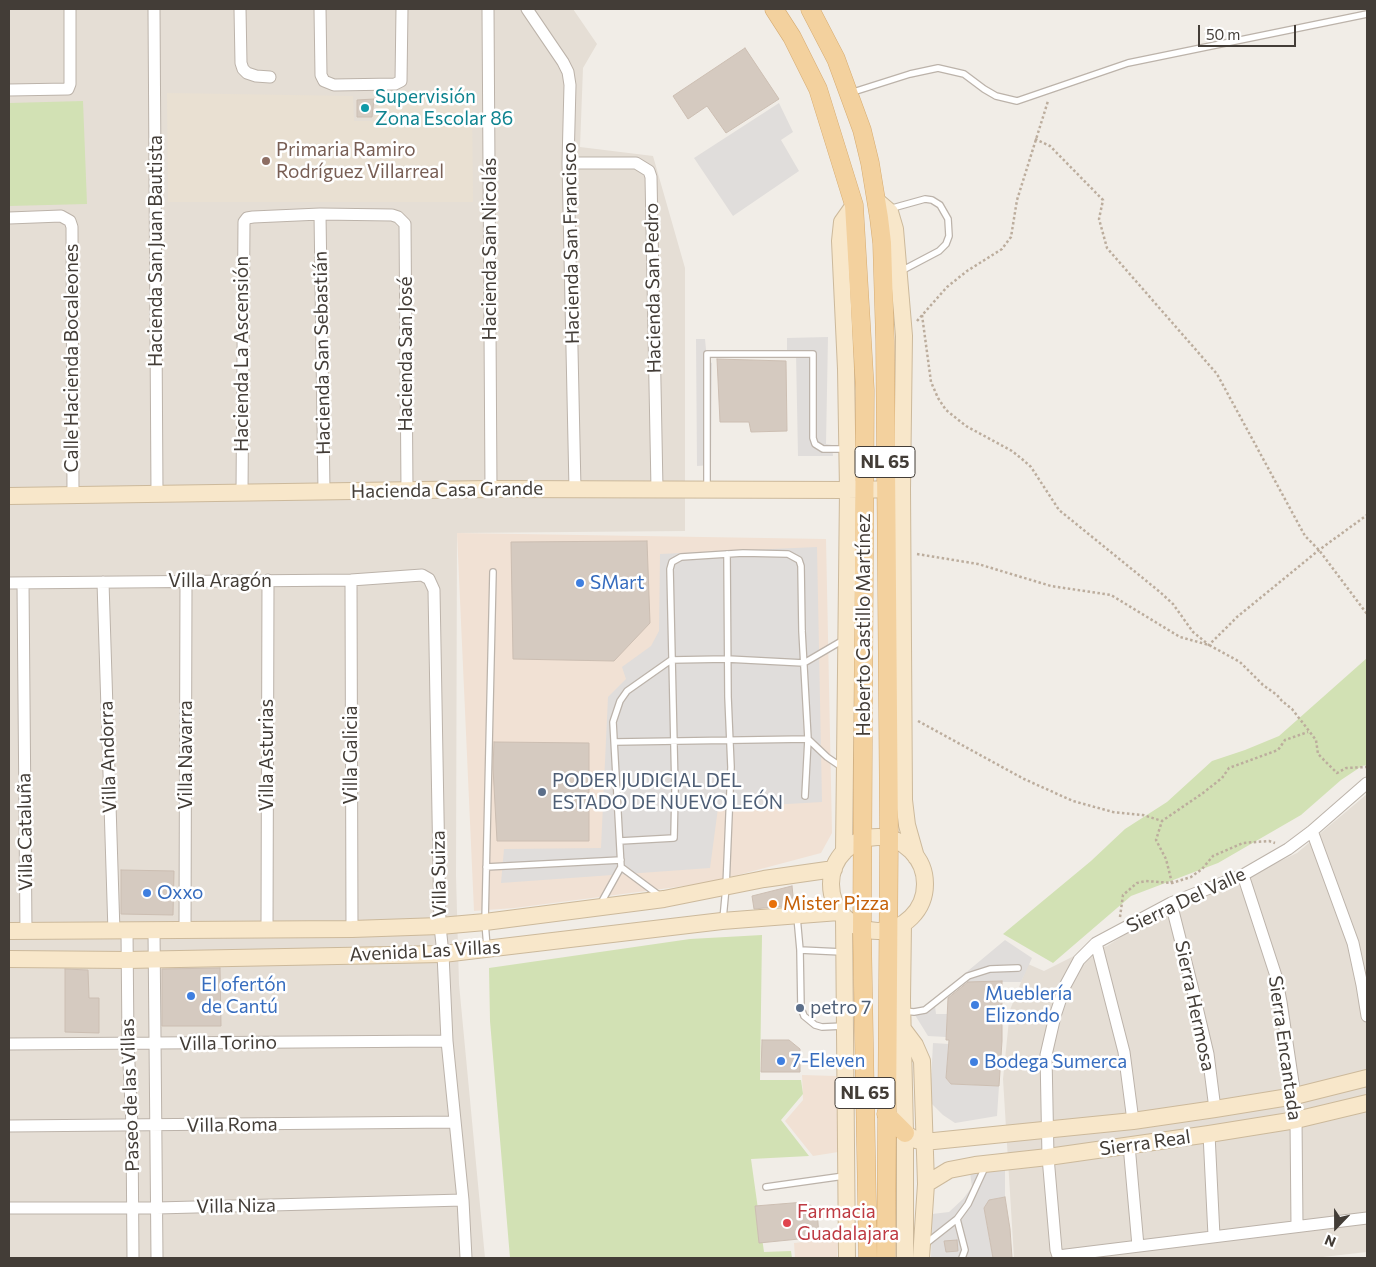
<!DOCTYPE html>
<html>
<head>
<meta charset="utf-8">
<style>
  body { margin:0 }
  #map { position:relative; width:1376px; height:1267px; overflow:hidden; background:#f1ede7; font-family:Commissioner,sans-serif }
  canvas { display:block }
  .frame { position:absolute; inset:0; border:10px solid #433d37; pointer-events:none }
  .north { position:absolute; left:1311px; top:1202px; width:50px; height:50px; -webkit-text-stroke:4px #fff; paint-order:stroke; rotate:202deg; font-size:14px; font-weight:700; line-height:20px; text-align:center; color:#433d37 }
  .north::after { content:''; display:block; margin:auto; width:18px; height:22px; background:#433d37; clip-path:polygon(50% 0,100% 100%,50% 72%,0 100%) }
  .scale { position:absolute; left:1198px; top:25px; width:98px; height:22px; box-sizing:border-box; border:2px solid #433d37; border-top:0; padding-left:6px; font-size:15px; line-height:18px; white-space:nowrap; color:#433d37; -webkit-text-stroke:4px #fff; paint-order:stroke }
</style>
</head>
<body>
<div id="map">
<canvas width="1376" height="1267"></canvas>
<div class="frame"></div>
<div class="north">N</div>
<div class="scale">50 m</div>
</div>
<script>
const c = document.querySelector('canvas').getContext('2d');
c.lineJoin = 'round';
function paint(path, color) { c.fillStyle = color; c.fill(path, 'evenodd'); }
const toPath = rows => new Path2D(rows.map(r => 'M' + r).join(''));
function stroke(path, color, width, dash) { c.strokeStyle = color; c.lineWidth = width; c.lineCap = dash ? 'butt' : 'round'; c.setLineDash(dash || []); c.stroke(path); }
function label(font, color, halo, rows, align = 'center') {
  c.font = font + ' Commissioner,sans-serif'; c.lineWidth = 5; c.setLineDash([]); c.textBaseline = 'middle'; c.strokeStyle = halo; c.fillStyle = color; for (const [text, x, y, turn = 0] of rows) {
    c.save(); c.translate(x, y); c.rotate((+turn || 0) * Math.PI / 180); c.textAlign = isNaN(turn) ? turn : align; if (halo) c.strokeText(text, 0, 0); c.fillText(text, 0, 0); c.restore();
  }
}
paint(toPath([
  [9,9,573,9,597,44,583,68,580,147,653,156,685,268,685,531,457,533,456,876,459,984,485,1258,9,1258],
  [1367,794,1367,1252,1314,1258,1014,1258,1003,1079,1010,1010,1028,964,1044,971,1076,955,1107,946,1149,919,1224,888,1297,853]
]), '#e5ded5');
paint(toPath([
  [457,533,826,539,832,833,821,853,708,883,514,908,474,911],
  [802,1075,836,1076,838,1152,813,1156,785,1121,803,1100],
  [838,1238,837,1258,795,1258,794,1243]
]), '#f1e1d4');
paint(toPath([
  [167,93,353,96,354,121,374,121,380,95,472,93,473,202,168,202]
]), '#e9e0d2');
paint(toPath([
  [83,101,87,204,9,206,9,103],
  [1367,658,1367,765,1362,766,1341,780,1301,815,1218,863,1131,896,1053,963,1003,934,1091,861,1125,829,1167,802,1212,761,1245,750,1279,736],
  [762,935,760,1080,801,1080,803,1094,781,1120,809,1156,751,1159,764,1252,791,1251,792,1258,510,1258,490,1021,489,968,690,939]
]), '#d2e1b4');
paint(toPath([
  [779,103,793,132,781,140,799,171,733,216,694,158],
  [828,337,826,444,832,445,833,456,798,456,796,353,787,352,787,338],
  [696,339,705,339,707,360,712,363,711,465,697,466],
  [817,547,822,802,718,808,710,868,501,883,504,849,601,848,608,697,626,679,622,667,651,646,659,631,660,554],
  [1005,940,1032,958,1021,982,965,982,935,1006,936,1014,947,1014,946,1037,928,1036,915,1015],
  [933,1043,949,1044,946,1078,951,1084,999,1086,997,1116,955,1123,943,1115,930,1102],
  [1005,1165,1005,1197,990,1200,984,1208,993,1258,931,1258,932,1214,949,1212,963,1199,972,1187,970,1172]
]), '#e0dddb');
const building = toPath([
  [745,48,779,99,726,133,707,106,688,119,673,96,745,48],
  [374,99,372,117,357,117,357,100,374,99],
  [717,359,786,361,787,431,751,432,749,422,720,422,717,359],
  [647,541,650,623,614,661,513,659,511,542,647,541],
  [494,742,589,743,589,841,497,841,493,768,494,742],
  [121,870,174,871,173,915,121,914,121,870],
  [792,886,794,905,754,909,752,896,792,886],
  [220,968,221,1026,162,1026,162,969,220,968],
  [65,969,88,970,89,998,99,998,99,1033,65,1032,65,969],
  [1002,981,1002,1041,999,1086,951,1084,946,1078,949,1040,946,1040,948,998,968,982,1002,981],
  [762,1040,789,1040,800,1049,800,1072,761,1072,762,1040],
  [1005,1197,1010,1229,1012,1258,993,1258,984,1208,989,1200,1005,1197],
  [805,1202,817,1209,819,1237,759,1243,755,1206,805,1202],
  [957,1240,958,1251,946,1252,944,1241,957,1240]
]);
paint(building, '#d5cac0');
stroke(building, '#ccbeb2', 1);
const lane = toPath([
  [850,93,910,74,938,68,964,74,984,89,996,96,1017,101,1128,63,1367,14],
  [889,209,925,199,932,200,940,205,948,219,949,236,946,244,939,251,901,271],
  [707,488,707,354,813,354,813,438,815,444,823,449,846,449],
  [615,742,808,739,827,757,843,768],
  [620,841,674,838,675,790,670,569,672,562,681,557,743,553,788,554,799,560,801,566,802,631,808,739,805,796],
  [486,867,621,860],
  [621,867,660,896],
  [601,903,621,867,613,722,620,701,627,691,671,660,727,659,804,663,845,639],
  [797,917,800,950],
  [723,919,726,887,731,767,728,697,727,554],
  [487,948,485,922,493,572],
  [842,952,800,950,801,1008,804,1016,815,1025,822,1027,844,1026],
  [904,1011,914,1012,925,1010,968,976,990,969,1018,968],
  [766,1187,844,1176],
  [957,1219,965,1250,962,1258],
  [924,1245,957,1219,968,1204,986,1165]
]);
const street = toPath([
  [154,9,157,493],
  [240,9,241,63,243,69,247,73,256,76,270,77],
  [320,9,321,75,324,81,334,85,395,84,401,81,402,9],
  [488,9,491,489],
  [527,9,563,62,568,72,570,85,568,163,575,489],
  [9,90,68,89,70,84,70,9],
  [568,163,636,163,649,171,651,177,657,489],
  [320,214,324,491],
  [9,218,61,216,70,221,72,227,73,495],
  [242,492,244,222,247,218,253,217,320,214,392,215,398,217,405,224,407,490],
  [351,580,352,929],
  [103,582,114,932],
  [9,583,351,580,422,575,429,579,434,590,440,926,443,954,447,1041,463,1200,466,1258],
  [23,583,26,932],
  [1367,783,1312,831,1288,849,1243,875,1171,903,1096,943,1079,960,1065,986,1055,1016,1046,1055,1048,1157,1056,1250,1058,1256,1367,1218],
  [1312,831,1353,943,1362,985,1367,1016],
  [1243,875,1276,976,1281,1002,1295,1096,1296,1120,1297,1226],
  [1171,903,1192,986,1208,1054,1215,1109],
  [267,929,268,580],
  [185,930,186,581],
  [127,931,128,1044,132,1126,133,1258],
  [154,931,157,1258],
  [1096,943,1124,1052,1133,1121],
  [9,1044,447,1041],
  [9,1126,454,1122],
  [1209,1134,1214,1236],
  [1129,1145,1138,1246],
  [9,1208,157,1208,463,1200]
]);
const secondary = toPath([
  [876,200,890,212,895,229,904,336,902,489,904,800,907,825,916,857],
  [9,496,491,489,848,490,902,489],
  '831 884a47 47 0 1 1 94 0a47 47 0 1 1-94 0Z',
  [844,852,848,490,846,369,840,241,842,222,854,205],
  [844,918,847,1258],
  [903,924,902,1000,905,1133,905,1258],
  [9,931,352,929,440,926,485,922,664,899,764,879,834,869],
  [9,959,127,960,443,954,722,921,839,912],
  [903,1029,915,1045,922,1061,926,1184,921,1258],
  [905,1133,916,1140,924,1142,1133,1121,1215,1109,1295,1096,1367,1078],
  [926,1184,949,1170,975,1165,1048,1157,1209,1134,1296,1120,1367,1103]
]);
const primary = toPath([
  [774,9,792,37,818,89,854,205,865,390,862,929,868,1258],
  [810,9,836,59,862,130,870,163,879,218,882,243,885,341,889,839,886,1258],
  [886,1114,905,1133]
]);
stroke(lane, '#bcb3aa', 8);
stroke(street, '#bcb3aa', 13);
stroke(secondary, '#ccb99b', 18);
stroke(primary, '#d6ab70', 19);
stroke(toPath([
  [1035,139,1050,146,1103,200,1099,219,1107,248,1217,374,1305,536,1319,550,1367,614],
  [922,315,931,382,938,398,946,410,966,426,1012,451,1022,459,1031,467,1059,510,1160,592,1173,604,1193,632,1209,645,1237,617,1319,550,1367,515],
  [917,321,947,287,967,271,1002,249,1011,237,1017,200,1048,101],
  [917,554,978,564,1051,586,1111,595,1180,637,1209,645,1240,662,1263,685,1277,695,1282,701,1292,709,1316,740,1318,754,1337,773,1346,768,1367,767],
  [918,721,1024,779,1073,801,1113,812,1143,815,1162,821],
  [1172,883,1166,859,1156,840,1162,821,1203,793,1222,778,1229,768,1278,750,1285,740,1308,732],
  [1120,917,1123,895,1137,883,1146,881,1172,883,1191,877,1202,869,1213,856,1243,843,1269,841,1275,843]
]), '#bcad9d', 2.5, [2.5, 2.5]);
stroke(lane, '#fff', 5.5);
stroke(street, '#fff', 11);
stroke(secondary, '#f8e7ca', 16);
stroke(primary, '#f3d19e', 18);
for (const [x, y, r, color] of [
  [365,108,5,"#0f9aa8"],
  [266,161,5,"#8d6e63"],
  [580,583,5,"#3f7fe0"],
  [542,792,5,"#5c6f8a"],
  [147,893,5,"#3f7fe0"],
  [773,904,5,"#e8710a"],
  [191,996,5,"#3f7fe0"],
  [975,1005,5,"#3f7fe0"],
  [800,1008,5,"#5c6f8a"],
  [781,1061,5,"#3f7fe0"],
  [974,1062,5,"#3f7fe0"],
  [787,1223,5,"#e0444e"]
]) { const dot = new Path2D(); dot.arc(x, y, r, 0, 2 * Math.PI); c.fillStyle = color; c.fill(dot); stroke(dot, '#fff', 2); }
for (const [x, y, w] of [
  [885,462,60],
  [865,1093,60]
]) { const box = new Path2D(); box.roundRect(x - w / 2, y - 15.5, w, 31, 4); c.fillStyle = '#fff'; c.fill(box); stroke(box, '#433d37', 1); }
label('bold 18px', '#433d37', null, [
  ["NL 65",885,462],
  ["NL 65",865,1093]
]);
label('19px', '#0d838f', '#fff', [
  ["Supervisión",375,97],
  ["Zona Escolar 86",375,119]
], 'left');
label('19px', '#785e54', '#fff', [
  ["Primaria Ramiro",276,150],
  ["Rodríguez Villarreal",276,172]
], 'left');
label('19px', '#433d37', '#fff', [
  ["Hacienda San Francisco",571,243,-91],
  ["Hacienda San Nicolás",490,249,-90],
  ["Hacienda San Juan Bautista",156,251,-90],
  ["Hacienda San Pedro",653,288,-91],
  ["Hacienda San Sebastián",322,353,-91],
  ["Hacienda La Ascensión",242,354,-90],
  ["Hacienda San José",406,354,-90],
  ["Calle Hacienda Bocaleones",72,358,-90],
  ["Hacienda Casa Grande",447,490,-1],
  ["Villa Aragón",220,581],
  ["Heberto Castillo Martínez",864,625,-90],
  ["Villa Navarra",186,755,-90],
  ["Villa Asturias",267,755,-90],
  ["Villa Galicia",351,755,-90],
  ["Villa Andorra",108,757,-92],
  ["Villa Cataluña",25,832,-91],
  ["Villa Suiza",439,874,-91],
  ["Sierra Del Valle",1186,900,-25],
  ["Avenida Las Villas",425,951,-3],
  ["Sierra Hermosa",1195,1006,78],
  ["Villa Torino",228,1043,-1],
  ["Sierra Encantada",1285,1048,82],
  ["Paseo de las Villas",130,1095,-92],
  ["Villa Roma",232,1125,-1],
  ["Sierra Real",1145,1143,-8],
  ["Villa Niza",236,1206,-1]
]);
label('19px', '#366cbe', '#fff', [
  ["SMart",590,583],
  ["Oxxo",157,893],
  ["El ofertón",201,985],
  ["de Cantú",201,1007],
  ["Mueblería",985,994],
  ["Elizondo",985,1016],
  ["7-Eleven",791,1061],
  ["Bodega Sumerca",984,1062]
], 'left');
label('19px', '#4e5e75', '#fff', [
  ["PODER JUDICIAL DEL",552,781],
  ["ESTADO DE NUEVO LEÓN",552,803],
  ["petro 7",810,1008]
], 'left');
label('19px', '#c56008', '#fff', [
  ["Mister Pizza",783,904]
], 'left');
label('19px', '#be3a42', '#fff', [
  ["Farmacia",797,1212],
  ["Guadalajara",797,1234]
], 'left');
</script>
</body>
</html>
